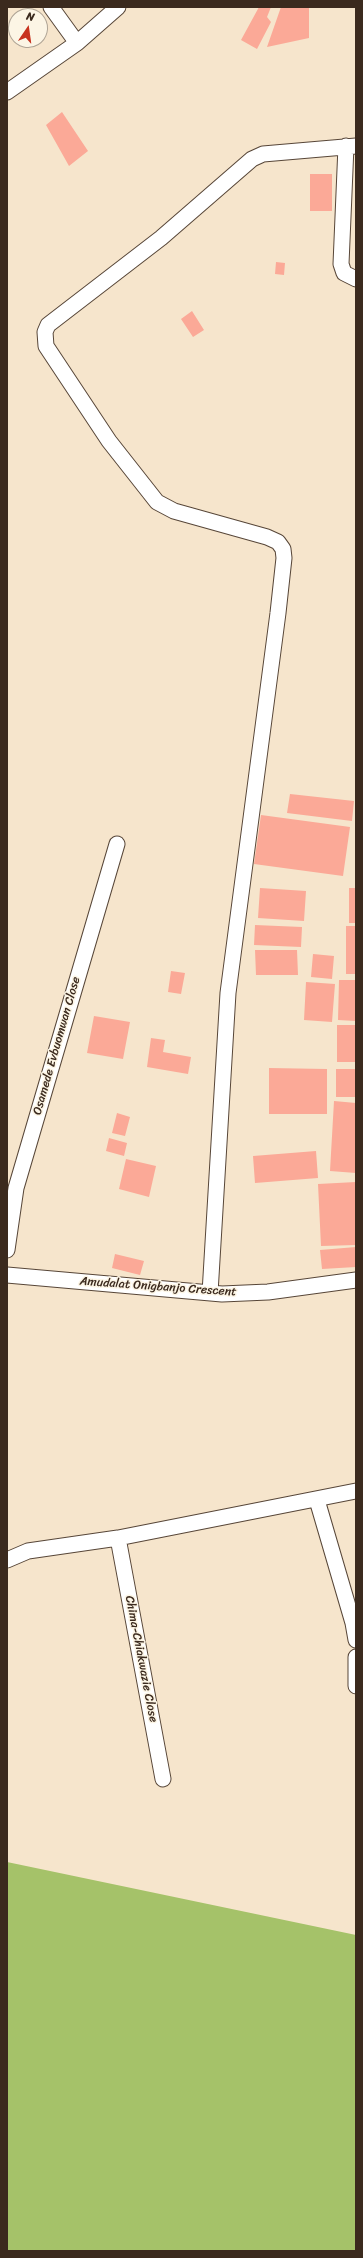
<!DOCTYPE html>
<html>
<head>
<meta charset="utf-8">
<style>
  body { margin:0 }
  #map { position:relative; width:363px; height:2258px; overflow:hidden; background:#f6e5cc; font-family:Sriracha,sans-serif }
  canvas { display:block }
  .frame { position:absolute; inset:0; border:8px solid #3b2a1e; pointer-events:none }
  .north { position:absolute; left:8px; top:8px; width:40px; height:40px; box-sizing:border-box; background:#fcf5e5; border:1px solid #afa495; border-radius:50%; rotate:13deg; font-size:11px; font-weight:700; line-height:16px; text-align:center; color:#3b2a1e }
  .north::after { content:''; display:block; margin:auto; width:14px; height:18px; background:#c8321e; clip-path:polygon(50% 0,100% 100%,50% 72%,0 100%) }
</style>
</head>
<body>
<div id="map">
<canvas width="363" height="2258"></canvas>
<div class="frame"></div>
<div class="north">N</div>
</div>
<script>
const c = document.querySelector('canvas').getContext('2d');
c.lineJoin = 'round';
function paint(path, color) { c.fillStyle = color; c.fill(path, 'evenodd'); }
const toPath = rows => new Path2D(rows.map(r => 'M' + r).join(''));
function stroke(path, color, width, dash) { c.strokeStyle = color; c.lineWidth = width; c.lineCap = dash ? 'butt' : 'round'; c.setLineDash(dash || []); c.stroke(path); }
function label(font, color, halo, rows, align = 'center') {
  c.font = font + ' Sriracha,sans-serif'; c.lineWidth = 3; c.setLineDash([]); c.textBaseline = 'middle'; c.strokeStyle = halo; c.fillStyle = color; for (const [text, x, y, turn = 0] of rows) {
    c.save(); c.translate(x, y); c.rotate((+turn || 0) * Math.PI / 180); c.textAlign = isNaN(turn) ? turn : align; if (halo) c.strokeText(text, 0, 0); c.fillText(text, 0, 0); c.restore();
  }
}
paint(toPath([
  [7,1862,356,1935,356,2251,7,2251]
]), '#a5c269');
paint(toPath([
  [259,7,271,7,267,17,271,22,257,49,241,40],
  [281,7,309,7,309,38,267,47],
  [62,112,88,151,69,166,46,125],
  [310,174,332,174,332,211,310,211],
  [276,262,285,263,284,275,275,274],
  [192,311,204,330,193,337,181,319],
  [290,794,354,801,352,821,287,813],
  [261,815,350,827,343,876,254,864],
  [260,888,306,891,304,921,258,918],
  [349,888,356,888,356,923,349,923],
  [255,925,302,927,301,947,254,945],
  [346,926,356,926,356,974,346,974],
  [255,950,297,950,298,975,256,975],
  [313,954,334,956,332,979,311,977],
  [171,971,185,973,181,994,168,992],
  [339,980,356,980,356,1021,338,1020],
  [306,982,335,984,332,1022,304,1020],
  [94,1016,130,1022,123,1059,87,1053],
  [337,1025,356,1025,356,1062,337,1062],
  [151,1038,165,1040,163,1052,191,1057,188,1074,147,1067],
  [269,1068,327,1069,327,1114,269,1114],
  [336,1069,356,1069,356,1097,336,1097],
  [334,1101,356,1103,356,1173,330,1171],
  [117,1113,130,1117,125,1136,112,1133],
  [109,1138,127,1143,124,1156,106,1151],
  [316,1151,318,1178,255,1183,253,1156],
  [126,1159,156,1166,149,1197,119,1189],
  [356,1182,356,1245,321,1246,318,1184],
  [356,1247,356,1267,322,1269,320,1250],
  [115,1254,144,1261,140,1275,112,1268]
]), '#fba997');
const minor = toPath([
  [51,7,77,43],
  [7,92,77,43,118,7],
  [346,146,341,264,344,273,356,279],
  [7,1250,16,1188,117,844],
  [7,1275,222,1294,268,1292,356,1280],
  [210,1293,228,993,278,613,284,558,283,549,278,542,267,537,174,511,157,502,109,441,46,346,45,332,48,325,161,238,252,159,263,154,356,146],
  [317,1500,353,1623,356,1640],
  [118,1538,163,1779],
  [7,1560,28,1551,118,1538,356,1491],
  [356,1657,356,1686]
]);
stroke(minor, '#574638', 17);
stroke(minor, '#fff', 15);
label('12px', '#3b2a1e', '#fcf5e5', [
  ["Osamede Evbuomwan Close",57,1046,-74],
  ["Amudalat Onigbanjo Crescent",158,1287,4],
  ["Chima-Chiakwazie Close",141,1659,79]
]);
</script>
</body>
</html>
